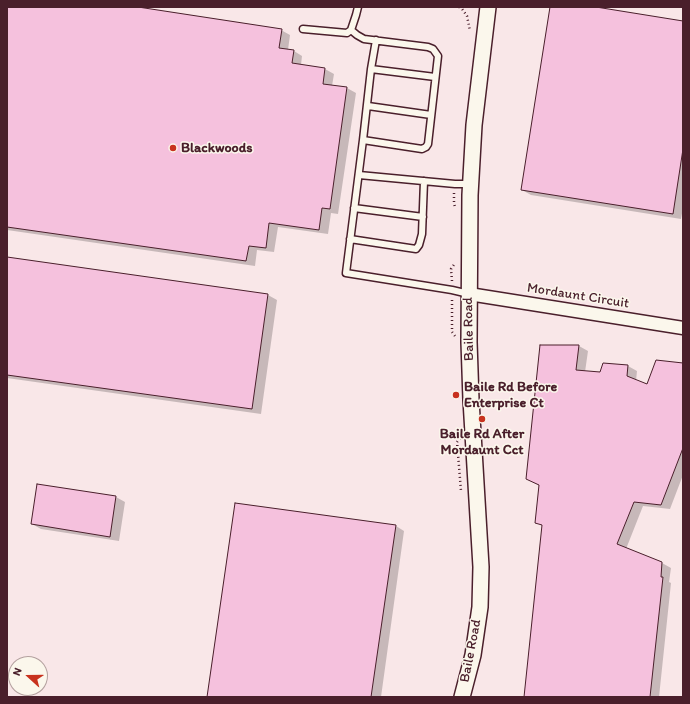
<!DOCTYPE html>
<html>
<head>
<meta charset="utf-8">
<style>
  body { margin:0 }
  #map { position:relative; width:690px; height:704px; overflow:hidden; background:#fbf7ec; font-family:Itim,sans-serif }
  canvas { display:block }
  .frame { position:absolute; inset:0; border:8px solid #4a1f2b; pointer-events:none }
  .north { position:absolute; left:8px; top:656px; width:40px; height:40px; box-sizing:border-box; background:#fbf7ec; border:1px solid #b4a19f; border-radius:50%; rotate:291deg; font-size:11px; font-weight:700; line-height:16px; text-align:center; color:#4a1f2b }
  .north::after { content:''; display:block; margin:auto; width:14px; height:18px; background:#c8321e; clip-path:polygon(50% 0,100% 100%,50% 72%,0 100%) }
</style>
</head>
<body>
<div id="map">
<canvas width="690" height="704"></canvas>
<div class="frame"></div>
<div class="north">N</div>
</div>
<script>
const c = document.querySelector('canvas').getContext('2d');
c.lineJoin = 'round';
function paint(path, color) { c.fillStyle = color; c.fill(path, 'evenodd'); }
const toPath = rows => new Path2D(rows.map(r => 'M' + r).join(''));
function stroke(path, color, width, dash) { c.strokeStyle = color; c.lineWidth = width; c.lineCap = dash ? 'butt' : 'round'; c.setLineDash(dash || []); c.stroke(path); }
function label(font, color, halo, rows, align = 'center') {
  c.font = font + ' Itim,sans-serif'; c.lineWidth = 3; c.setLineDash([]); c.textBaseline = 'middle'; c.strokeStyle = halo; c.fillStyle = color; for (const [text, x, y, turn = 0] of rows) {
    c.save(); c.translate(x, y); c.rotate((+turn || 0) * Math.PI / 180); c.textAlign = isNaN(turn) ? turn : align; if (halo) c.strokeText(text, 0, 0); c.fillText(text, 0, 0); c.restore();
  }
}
paint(toPath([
  [7,7,683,7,683,697,7,697],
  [16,664,40,664,40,688,16,688]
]), '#f9e7e8');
paint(toPath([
  [7,7,131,7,281,30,290,35,288,50,294,51,302,56,301,65,325,69,334,74,332,86,347,88,356,93,338,214,331,213,328,234,278,227,274,252,257,250,255,266,7,230],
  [551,7,590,7,683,22,683,208,681,219,531,195,522,190],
  [7,258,268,295,277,300,261,414,7,378],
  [579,346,588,351,585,372,600,373,628,366,637,371,636,381,648,385,683,364,683,475,670,509,643,506,626,549,662,563,671,568,669,582,671,583,659,697,525,697,543,526,536,522,540,486,527,479],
  [38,485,116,497,125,502,119,541,41,529,32,524],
  [396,526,404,531,381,697,208,697]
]), '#0003');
const building = toPath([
  [7,7,138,7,282,29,279,48,294,50,292,63,325,68,323,84,347,87,330,209,322,208,319,230,269,223,266,248,249,246,246,261,7,227,7,7],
  [550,7,596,7,683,21,683,149,673,214,521,190,550,7],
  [7,257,268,294,252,409,7,375,7,257],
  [540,345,579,345,576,370,600,372,603,363,628,365,627,376,647,384,656,360,683,363,683,448,661,505,634,502,617,544,662,562,661,577,663,577,650,697,524,697,542,525,535,523,539,485,526,479,540,345],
  [37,484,116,496,110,537,31,524,37,484],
  [235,503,396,525,371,697,207,697,235,503]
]);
paint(building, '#f5c1dd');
stroke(building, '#4a1f2b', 1);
const service = toPath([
  [303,29,347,33,351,30,356,15,358,7],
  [351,30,357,35,364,39,428,47,433,49,438,56,428,144,426,147,422,149,363,140,346,273,452,290,469,294],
  [371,69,435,77],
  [368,106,431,115],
  [363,140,371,69,376,40],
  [359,175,455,184,470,184],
  [354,208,423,217],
  [350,239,416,249,419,245,422,234,424,181]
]);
const minor = toPath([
  [469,294,683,328]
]);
const tertiary = toPath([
  [462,697,473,655,480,607,481,567,471,400,469,342,470,195,474,125,488,7]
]);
stroke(service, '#4a1f2b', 9);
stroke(minor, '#4a1f2b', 15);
stroke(tertiary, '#4a1f2b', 18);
stroke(toPath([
  [459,7,462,9,467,16,470,31],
  [454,193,454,202,455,208],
  [452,281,451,269,455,263],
  [452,300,452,332,455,336],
  [460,438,457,442,461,491]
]), '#4a1f2b', 2.5, [1, 3]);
stroke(service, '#fbf7ec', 6);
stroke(minor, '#fbf7ec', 12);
stroke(tertiary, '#fbf7ec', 15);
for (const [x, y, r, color] of [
  [173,148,4,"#c8321e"],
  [456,395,4,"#c8321e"],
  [482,419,4,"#c8321e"]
]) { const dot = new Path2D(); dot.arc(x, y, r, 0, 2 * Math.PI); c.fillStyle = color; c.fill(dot); stroke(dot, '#fbf7ec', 1.5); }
label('bold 14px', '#4a1f2b', '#fbf7ec', [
  ["Blackwoods",181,148],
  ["Baile Rd Before",464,387],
  ["Enterprise Ct",464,403],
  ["Baile Rd After",482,434,"center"],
  ["Mordaunt Cct",482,450,"center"]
], 'left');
label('14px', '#4a1f2b', '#fbf7ec', [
  ["Mordaunt Circuit",578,296,9],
  ["Baile Road",469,329,-91],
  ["Baile Road",471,651,-79]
]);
</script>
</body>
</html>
